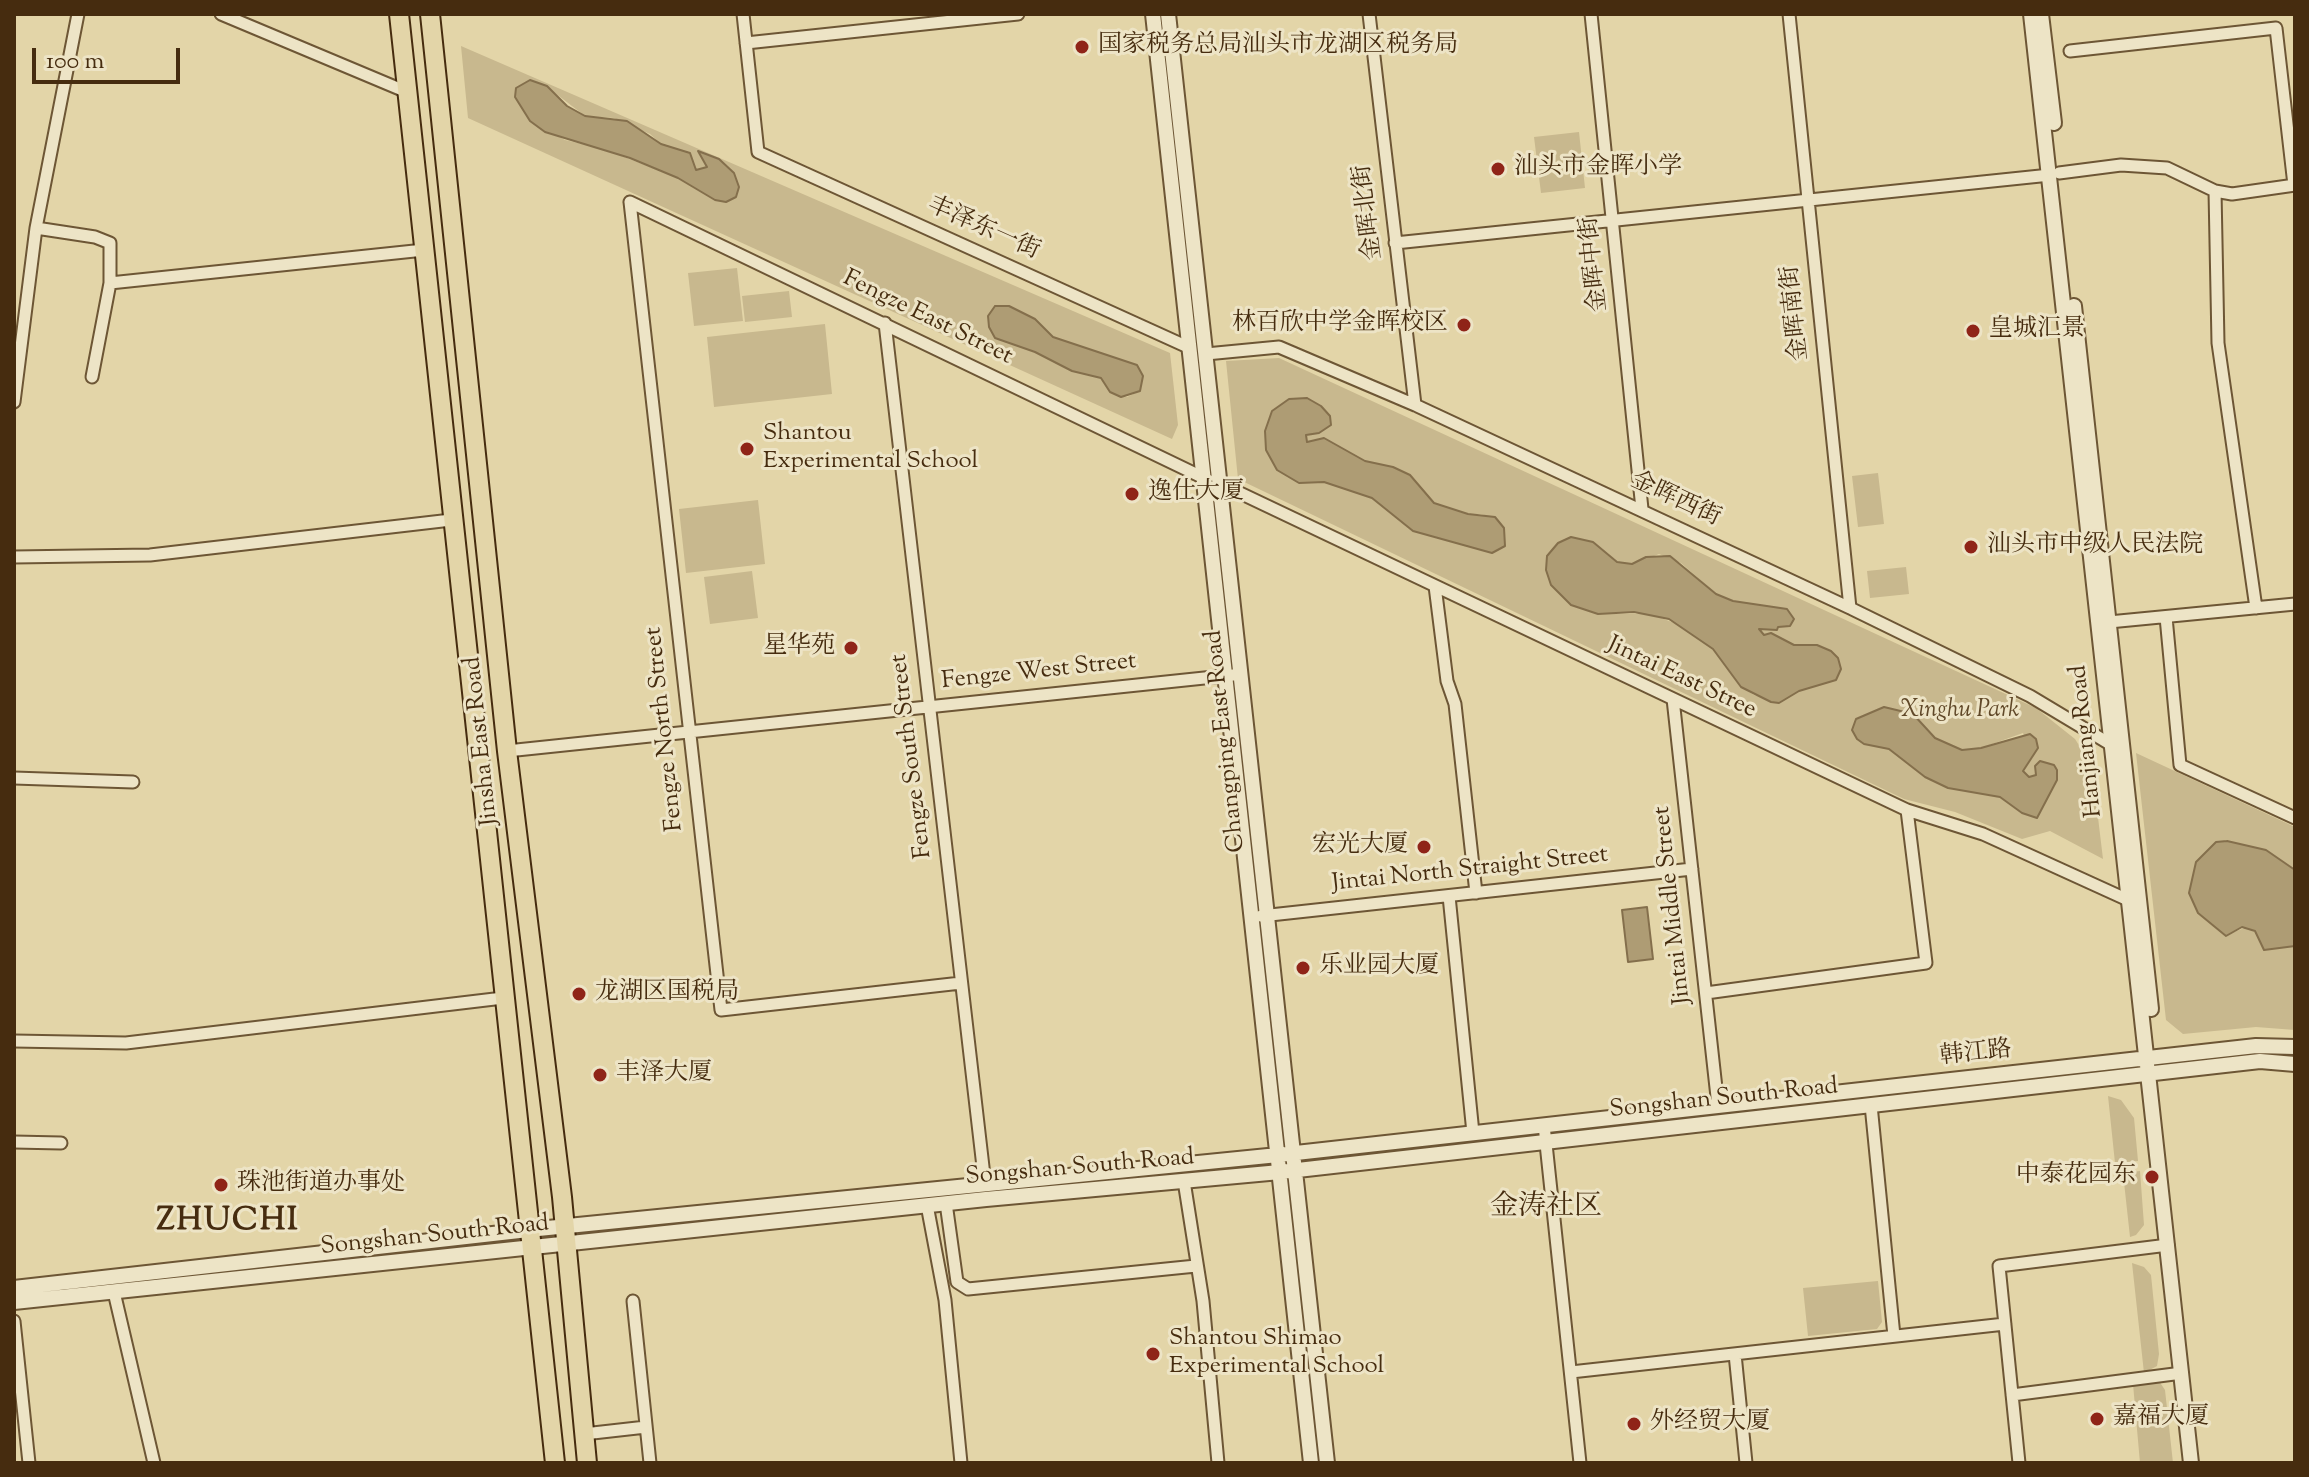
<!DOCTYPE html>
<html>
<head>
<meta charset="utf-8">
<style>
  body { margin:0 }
  #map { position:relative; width:2309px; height:1477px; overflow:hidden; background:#e3d5a8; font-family:"Sorts Mill Goudy",serif }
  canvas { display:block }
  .frame { position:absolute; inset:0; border:16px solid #462c0f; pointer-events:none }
  .scale { position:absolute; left:32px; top:48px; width:148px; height:36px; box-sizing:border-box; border:4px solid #462c0f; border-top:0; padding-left:10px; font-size:24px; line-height:28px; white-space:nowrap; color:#462c0f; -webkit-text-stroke:6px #ede4c6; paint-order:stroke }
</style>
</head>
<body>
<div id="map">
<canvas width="2309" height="1477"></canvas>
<div class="frame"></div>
<div class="scale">100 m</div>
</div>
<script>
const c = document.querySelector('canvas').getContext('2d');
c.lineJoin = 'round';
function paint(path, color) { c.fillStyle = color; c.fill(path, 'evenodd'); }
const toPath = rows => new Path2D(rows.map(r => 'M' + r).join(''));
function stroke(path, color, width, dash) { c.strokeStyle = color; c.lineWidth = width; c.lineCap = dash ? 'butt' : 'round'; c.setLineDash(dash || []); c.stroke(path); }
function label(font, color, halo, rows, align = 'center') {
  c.font = font + ' "Sorts Mill Goudy","Noto Serif SC",serif'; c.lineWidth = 6; c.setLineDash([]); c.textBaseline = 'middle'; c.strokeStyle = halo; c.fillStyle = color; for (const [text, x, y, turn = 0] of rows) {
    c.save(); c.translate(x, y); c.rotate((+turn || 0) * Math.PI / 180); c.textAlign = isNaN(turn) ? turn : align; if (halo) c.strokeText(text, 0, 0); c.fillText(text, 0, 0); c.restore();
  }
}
paint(toPath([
  [461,46,1170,353,1178,425,1172,439,468,118],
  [555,93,585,116,614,118,650,134,661,144,682,153,695,170,707,167,699,152,719,159,715,200,678,178,604,149,565,140,530,121],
  [1035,319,1053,337,1137,365,1143,377,1140,391,1127,397,1110,392,1101,378,1072,371,1035,352,995,338],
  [1579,132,1585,188,1541,193,1534,137],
  [737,268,743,321,694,326,688,273],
  [789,291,792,317,745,322,742,296],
  [825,324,832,394,714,407,707,337],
  [1279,358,2036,708,2075,739,2087,758,2093,776,2103,859,2050,831,2022,839,1955,812,1904,799,1238,479,1226,361],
  [1321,406,1319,433,1305,435,1307,443,1324,438,1365,461,1393,467,1410,475,1433,503,1468,514,1484,514,1413,531,1372,498,1324,482,1299,483,1277,470],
  [1593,542,1617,562,1632,565,1659,554,1681,563,1716,594,1733,601,1787,609,1777,630,1759,628,1764,635,1772,633,1794,645,1817,645,1841,669,1836,680,1799,691,1779,703,1754,695,1741,687,1713,649,1687,628,1651,614,1617,614],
  [1913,714,1935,738,1962,750,1981,748,2023,733,2033,757,2022,770,2029,777,2036,775,2038,770,2057,779,2037,818,2022,813,2000,797,1948,788,1925,777,1889,749,1864,744],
  [1878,473,1884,524,1858,527,1852,476],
  [758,500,765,564,686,573,679,509],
  [1906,567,1909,594,1870,598,1867,571],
  [752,571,758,618,710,624,704,577],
  [2136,753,2295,827,2295,870,2266,850,2227,841,2216,842,2220,931,2226,935,2247,927,2261,936,2265,950,2295,946,2295,1030,2256,1027,2183,1034,2166,1020],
  [2108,1096,2121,1100,2134,1118,2138,1161,2115,1163],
  [2140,1171,2144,1225,2136,1235,2130,1237,2123,1173],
  [2132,1263,2144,1267,2151,1275,2159,1354,2157,1366,2144,1373],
  [1878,1281,1882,1322,1877,1329,1808,1336,1803,1288],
  [2159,1381,2165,1390,2173,1463,2140,1463,2133,1384]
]), '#c8b88e');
const water = toPath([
  [530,80,547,86,567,106,585,116,627,121,661,144,690,153,696,170,707,167,698,151,719,159,734,173,739,187,736,197,726,202,715,200,678,178,630,158,545,132,530,121,515,97,516,88,530,80],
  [995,306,1009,306,1035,319,1053,337,1137,365,1143,376,1140,391,1121,397,1110,392,1101,378,1072,371,1035,352,995,338,989,327,988,316,995,306],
  [1307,398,1321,406,1330,416,1331,425,1319,433,1306,435,1307,442,1324,438,1365,461,1393,467,1410,475,1434,503,1468,514,1495,517,1504,528,1505,546,1492,553,1413,531,1372,498,1324,482,1299,483,1277,470,1266,450,1265,431,1272,411,1289,399,1307,398],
  [1571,537,1593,542,1617,562,1632,564,1646,557,1670,556,1716,594,1733,601,1787,609,1794,619,1790,626,1778,627,1777,630,1759,629,1764,635,1771,633,1794,645,1817,645,1831,651,1838,658,1841,669,1836,680,1799,691,1779,703,1771,702,1741,687,1713,649,1669,619,1634,612,1598,614,1571,605,1551,585,1546,570,1547,556,1558,543,1571,537],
  [1884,707,1913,714,1935,738,1962,750,1981,748,2030,734,2036,739,2038,748,2023,771,2029,777,2036,775,2035,766,2040,761,2054,765,2057,770,2057,780,2037,818,2022,813,2000,797,1948,788,1925,777,1889,749,1864,744,1857,739,1852,730,1856,719,1884,707],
  [2227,841,2266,850,2295,870,2295,946,2264,950,2255,931,2242,927,2226,936,2198,913,2189,893,2196,862,2216,842,2227,841],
  [1647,907,1653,959,1628,962,1622,910,1647,907]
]);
paint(water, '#ae9c74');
stroke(water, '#846f4c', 2);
const minor = toPath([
  [221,14,407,92],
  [743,14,758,152,1190,348],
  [1369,14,1415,405],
  [1591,14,1642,509],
  [1789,14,1850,608],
  [746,43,1018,14],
  [2070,51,2276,28,2294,185],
  [2059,173,2121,165,2167,168,2215,191,2232,194,2295,185],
  [2215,191,2218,343,2256,608],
  [630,202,721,1010,961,983],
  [630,202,1204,478],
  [36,228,95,237,110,243,110,283,92,377],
  [1395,243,2050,175],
  [110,283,424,250],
  [885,323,985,1184],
  [1206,354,1279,347,1415,405,1850,608,2030,696,2110,744],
  [14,402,36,228,78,14],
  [1221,484,1907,810,1983,834,2128,900],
  [14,557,150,555,451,520],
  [1435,586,1447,681,1455,704,1476,893],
  [2166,617,2180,765,2295,818],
  [2109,622,2295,604],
  [1673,699,1718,1106],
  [507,751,1233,675],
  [14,778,133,782],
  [1449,896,1473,1133],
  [1261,916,1692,869],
  [1706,993,1926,963,1907,810],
  [14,1041,126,1043,503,998],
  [1871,1105,1894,1336],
  [1544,1125,1580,1463],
  [14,1142,61,1143],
  [1184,1181,1203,1301,1218,1463],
  [946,1203,957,1282,968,1289,1196,1266],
  [927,1205,945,1300,961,1463],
  [114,1292,154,1463],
  [633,1301,650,1463],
  [14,1321,29,1463],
  [1735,1354,1746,1463],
  [1571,1372,2005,1324],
  [2012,1395,2182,1373],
  [584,1434,646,1427],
  [2019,1463,1999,1266,2168,1245]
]);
const tertiary = toPath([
  [1153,14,1311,1463],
  [1168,14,1327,1463],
  [2031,14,2191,1463],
  [2041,14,2054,123],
  [2074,306,2151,1009],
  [14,1288,528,1230,1278,1155,2256,1046,2295,1047],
  [14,1302,986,1199,1280,1172,2260,1061,2295,1064]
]);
const primary = toPath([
  [399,14,555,1463],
  [430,14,507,751,562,1197,587,1463]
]);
stroke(minor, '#6d5635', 15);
stroke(tertiary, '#6d5635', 18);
stroke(primary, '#462c0f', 22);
stroke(minor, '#ede4c6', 11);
stroke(tertiary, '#ede4c6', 14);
stroke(primary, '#e3d5a8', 18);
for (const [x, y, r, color] of [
  [1082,47,8,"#8f2418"],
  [1498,169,8,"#8f2418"],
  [1464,325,8,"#8f2418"],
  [1973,331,8,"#8f2418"],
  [747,449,8,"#8f2418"],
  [1132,494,8,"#8f2418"],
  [1971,547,8,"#8f2418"],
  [851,648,8,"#8f2418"],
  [1424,847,8,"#8f2418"],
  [1303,968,8,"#8f2418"],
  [579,994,8,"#8f2418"],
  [600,1075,8,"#8f2418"],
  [2152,1177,8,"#8f2418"],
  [221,1185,8,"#8f2418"],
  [1153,1354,8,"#8f2418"],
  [2097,1419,8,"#8f2418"],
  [1634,1424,8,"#8f2418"]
]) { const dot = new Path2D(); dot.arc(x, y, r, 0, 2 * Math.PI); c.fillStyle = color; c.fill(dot); stroke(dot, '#ede4c6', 3); }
label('24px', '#462c0f', '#ede4c6', [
  ["国家税务总局汕头市龙湖区税务局",1098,47],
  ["汕头市金晖小学",1514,169],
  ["林百欣中学金晖校区",1448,325,"right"],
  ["皇城汇景",1989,331],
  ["Shantou",763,435],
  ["Experimental School",763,463],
  ["逸仕大厦",1148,494],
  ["汕头市中级人民法院",1987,547],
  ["星华苑",835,648,"right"],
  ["宏光大厦",1408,847,"right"],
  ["乐业园大厦",1319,968],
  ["龙湖区国税局",595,994],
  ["丰泽大厦",616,1075],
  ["中泰花园东",2136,1177,"right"],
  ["珠池街道办事处",237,1185],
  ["Shantou Shimao",1169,1340],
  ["Experimental School",1169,1368],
  ["嘉福大厦",2113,1419],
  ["外经贸大厦",1650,1424]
], 'left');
label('24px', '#462c0f', '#ede4c6', [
  ["金晖北街",1370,212,-97],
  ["丰泽东一街",983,230,24],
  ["金晖中街",1596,264,-96],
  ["金晖南街",1797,313,-96],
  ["Fengze East Street",927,319,26],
  ["金晖西街",1675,501,25],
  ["Fengze West Street",1039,673,-6],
  ["Jintai East Stree",1681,679,25],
  ["Fengze North Street",666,729,-96],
  ["Jinsha East Road",483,741,-96],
  ["Changping East Road",1227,741,-96],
  ["Hanjiang Road",2088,741,-96],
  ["Fengze South Street",913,756,-97],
  ["Jintai North Straight Street",1470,871,-6],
  ["Jintai Middle Street",1674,905,-96],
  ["韩江路",1976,1055,-6],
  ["Songshan South Road",1724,1100,-6],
  ["Songshan South Road",1080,1169,-5],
  ["Songshan South Road",435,1237,-6]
]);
label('italic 24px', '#604828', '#ede4c6', [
  ["Xinghu Park",1960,712]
]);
label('28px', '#462c0f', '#ede4c6', [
  ["金涛社区",1546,1209]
]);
c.letterSpacing = '2px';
label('bold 32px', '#462c0f', '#ede4c6', [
  ["ZHUCHI",228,1224]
]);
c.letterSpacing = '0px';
</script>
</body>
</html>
